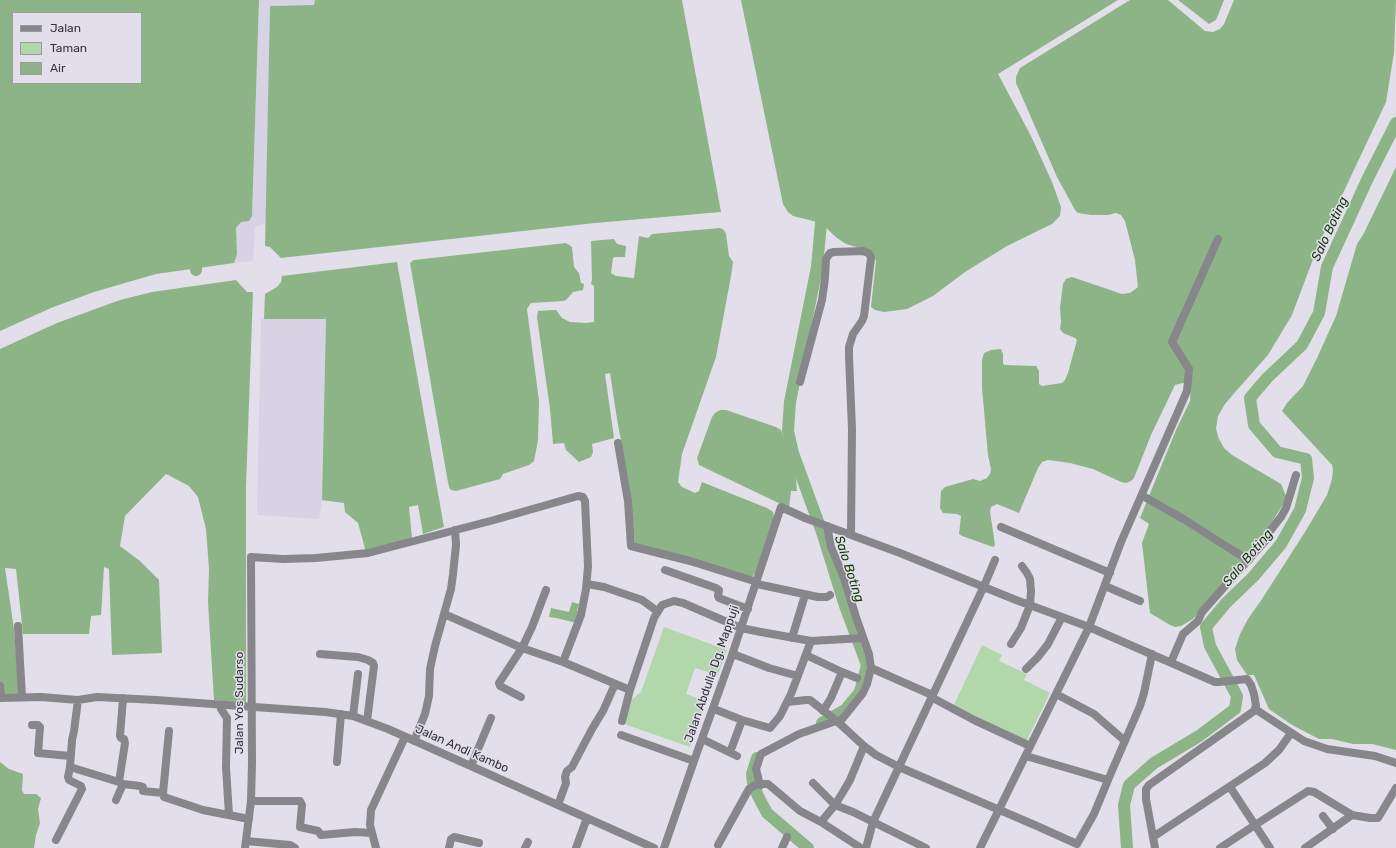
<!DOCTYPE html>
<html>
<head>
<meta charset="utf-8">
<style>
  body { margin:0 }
  #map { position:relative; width:1396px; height:848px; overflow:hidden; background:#e2dfeb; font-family:Rubik,sans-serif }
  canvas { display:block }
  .legend { position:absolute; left:12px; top:12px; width:130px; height:72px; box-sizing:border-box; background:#e2dfeb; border:1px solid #9c9aa3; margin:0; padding:5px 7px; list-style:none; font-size:12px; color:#333237 }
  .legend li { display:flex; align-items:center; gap:8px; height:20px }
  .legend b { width:20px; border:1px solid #9c9aa3 }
</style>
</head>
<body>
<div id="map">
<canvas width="1396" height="848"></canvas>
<ul class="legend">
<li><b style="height:5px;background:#87868b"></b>Jalan</li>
<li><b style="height:11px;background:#b1d7aa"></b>Taman</li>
<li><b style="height:11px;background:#8db486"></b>Air</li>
</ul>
</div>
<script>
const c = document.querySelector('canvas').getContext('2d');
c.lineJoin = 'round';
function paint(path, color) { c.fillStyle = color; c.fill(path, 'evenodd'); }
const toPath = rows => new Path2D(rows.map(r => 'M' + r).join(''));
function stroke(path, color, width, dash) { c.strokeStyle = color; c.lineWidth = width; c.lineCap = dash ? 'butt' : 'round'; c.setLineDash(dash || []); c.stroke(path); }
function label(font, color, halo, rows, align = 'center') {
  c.font = font + ' Rubik,sans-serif'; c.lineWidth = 3; c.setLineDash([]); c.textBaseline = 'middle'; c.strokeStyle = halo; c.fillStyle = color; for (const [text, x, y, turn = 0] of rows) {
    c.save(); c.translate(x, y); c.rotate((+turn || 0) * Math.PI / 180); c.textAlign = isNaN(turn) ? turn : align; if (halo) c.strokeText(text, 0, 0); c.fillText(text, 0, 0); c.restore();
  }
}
paint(toPath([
  [259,0,315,0,315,5,270,6,266,223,255,227,253,261,234,263,237,254,236,228,241,222,252,216],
  [261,319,326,319,322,500,319,519,257,515]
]), '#d7d2e4');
paint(toPath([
  [664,627,727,650,718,675,695,668,686,694,706,701,690,747,624,724,632,699,641,692],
  [982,645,1002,655,999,661,1027,674,1024,680,1050,693,1026,742,953,707]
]), '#b1d7aa');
paint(toPath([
  [0,0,259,0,252,216,249,221,241,222,236,228,237,254,234,263,156,274,94,292,51,308,0,331],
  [13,13,141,13,141,83,13,83],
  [315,0,682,0,721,212,595,223,281,258,270,247,265,246,270,6,314,5],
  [741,0,1118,0,998,74,1031,136,1052,182,1061,207,1060,216,1052,224,1007,246,965,272,933,296,907,309,884,312,875,310,871,307,876,261,874,256,867,250,846,244,837,238,821,223,793,216,788,212,783,204],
  [1130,0,1168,0,1205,31,1213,32,1220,29,1224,24,1234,0,1396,0,1394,53,1386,102,1318,246,1292,315,1268,355,1237,390,1225,404,1218,416,1216,429,1219,439,1224,448,1232,455,1281,484,1286,496,1285,501,1266,532,1193,619,1181,626,1175,627,1170,625,1150,613,1142,543,1149,524,1140,518,1176,430,1190,401,1191,381,1175,385,1151,435,1134,478,1131,481,1126,483,1121,482,1093,469,1070,463,1048,460,1042,462,1038,468,1019,513,997,504,991,507,990,511,995,545,993,547,962,536,959,534,961,516,957,514,943,513,940,508,941,491,945,487,973,479,980,481,987,478,990,474,991,469,988,455,982,388,982,360,984,353,991,350,1001,349,1003,354,1003,364,1005,365,1036,366,1039,371,1039,384,1042,386,1062,383,1065,380,1068,373,1077,340,1075,338,1063,333,1060,329,1061,322,1060,308,1063,284,1066,279,1072,277,1122,294,1130,293,1138,287,1135,260,1125,221,1121,215,1116,213,1108,215,1091,215,1078,213,1075,210,1057,177,1016,83,1016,77,1020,68],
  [1178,0,1224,0,1216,20,1209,24],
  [1396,167,1396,750,1372,744,1353,744,1332,739,1319,739,1292,725,1269,709,1254,675,1247,675,1237,660,1235,649,1240,634,1248,619,1262,599,1305,532,1327,495,1332,479,1333,470,1332,465,1282,411,1287,403,1303,386,1317,358,1336,316,1357,244,1363,235],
  [720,228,724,230,726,234,729,256,733,262,731,276,716,357,682,454,678,482,682,487,695,493,699,491,702,482,767,508,773,512,774,519,758,568,753,576,749,577,638,545,635,543,630,490,617,419,610,373,605,374,614,438,592,444,593,452,591,457,579,462,566,450,564,443,553,444,550,409,537,317,538,311,553,310,556,310,562,318,570,322,586,323,594,322,594,286,591,284,592,280,591,241,614,239,617,244,626,246,625,257,615,257,613,258,611,273,616,276,634,278,639,236,648,238,652,234],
  [566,243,572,247,574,267,579,273,581,283,584,284,583,290,573,292,566,300,563,301,531,303,527,309,539,401,538,440,534,461,529,465,503,474,500,479,456,491,451,490,449,487,447,477,410,263,414,260],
  [397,262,444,527,423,534,418,505,409,507,412,538,366,552,358,523,345,512,344,503,322,500,326,319,264,319,265,294,277,287,281,282,282,276],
  [236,280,247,292,253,292,246,486,246,703,214,700,208,602,209,569,206,529,198,497,189,486,166,474,125,516,120,546,140,561,159,580,162,653,112,655,109,569,104,567,101,615,91,616,89,634,23,634,16,569,5,568,14,629,19,694,0,695,0,349,57,323,120,300,152,292],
  [720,410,726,410,776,427,781,430,792,461,796,479,797,491,791,491,789,508,699,465,697,458,712,417,715,413],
  [572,602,579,604,577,611,580,612,577,623,556,618,549,617,551,608,569,612],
  [0,762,9,769,23,774,22,790,24,794,36,794,41,798,38,809,40,823,36,835,34,848,0,848]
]), '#8db486');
stroke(toPath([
  [821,223,817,267,790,402,788,431,793,453,823,535,845,606,867,665,860,692,845,710,822,723],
  [196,268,196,270],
  [757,758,752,774,753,783,758,796,767,813,808,848],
  [1127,848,1124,805,1129,785,1154,763,1199,736,1235,709,1237,696,1210,646,1206,627,1226,603,1253,577,1281,544,1300,510,1308,478,1306,459,1277,452,1254,425,1250,398,1267,378,1302,345,1319,313,1327,267,1368,178,1396,123]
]), '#8db486', 12);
stroke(toPath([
  [800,382,822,300,825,278,826,259,830,253,834,252,863,251,868,253,870,255,871,258,864,316,862,321,853,334,849,347,849,356,852,429,851,534],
  [618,443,628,501,631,546,690,561,757,582],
  [1143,496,1185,520,1232,550,1249,560],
  [827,526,831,547,844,578,856,617,869,654,871,668,867,684,863,693,839,723],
  [1001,527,1110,573],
  [665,570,716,588,719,590,718,596,719,598,748,609],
  [587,584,604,587,642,600,657,611],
  [757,584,818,597,827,597,830,595],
  [1105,586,1140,601],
  [444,614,451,589,453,574,456,545,455,530],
  [18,626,22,697],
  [792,638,805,595],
  [1011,644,1021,628,1030,605,1031,591,1030,579,1027,573,1022,566],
  [320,654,358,657,368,660,373,663,374,666,367,721],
  [733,654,769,668,798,676],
  [806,655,842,672,857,678],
  [563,662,630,690,654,618,662,605,674,601,683,603,741,628,761,632,811,641,863,638],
  [1171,662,1183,634,1198,621,1202,612,1265,541,1270,531,1281,517,1286,508,1296,475],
  [871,668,932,695],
  [1026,669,1038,657,1048,644,1062,617],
  [0,686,1,698],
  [1056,694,1094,714,1125,741],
  [521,697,500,686,499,683,522,648,532,627,546,590],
  [931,697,974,720,1030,746],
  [0,698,41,697,78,700,97,697,156,700,325,712,353,716,388,729,654,848],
  [788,702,806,700,810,700,839,723,864,746],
  [220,705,221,709,227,718,226,767,229,815],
  [714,709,742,720],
  [1255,709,1304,741,1327,749,1375,756,1396,763],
  [823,711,831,698,842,672],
  [353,716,358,674],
  [622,721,630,690],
  [32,725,38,725,40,727,38,753,70,756],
  [621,735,694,761],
  [702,739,737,756],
  [732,747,742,720,770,728,780,716,791,694,811,641],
  [337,762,341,714],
  [471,766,491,718],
  [70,767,119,782],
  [1108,780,1140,706,1144,693,1152,654],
  [813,783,835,805,853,812,926,848],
  [123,784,140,786,143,787,143,791,163,793,164,797,203,810,249,819],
  [761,785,759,781,756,769,761,754,799,734,836,721],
  [1230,787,1255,825,1308,791,1314,792,1352,815],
  [163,793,169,731],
  [116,800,123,784,119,782,125,743,124,739,121,738,120,736,123,698],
  [251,801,300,801,302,805,300,827,318,831,321,835,355,832,372,833],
  [558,805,566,783,565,777,567,771,572,767,592,729,603,711,615,684],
  [1323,816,1333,829],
  [821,822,835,805,843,792,850,780,864,746,876,755,899,767,1037,826,1077,844,1094,814,1108,780,1026,756],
  [1153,837,1265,763,1279,750,1291,733],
  [56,840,82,789,81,786,69,780,68,777,70,767,72,740,74,731,78,700],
  [246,841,290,845,295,848],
  [718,845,749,789,757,784,768,784,800,811,821,822,861,848],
  [245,848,251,801,252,763,251,557,283,559,316,558,368,553,494,520,578,496,583,497,585,501,588,566,586,589,581,615,563,662,522,648,444,614,435,646,430,669,429,696,425,714,414,741],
  [376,848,370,825,371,810,405,737],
  [449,848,451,839,454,837,479,843],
  [525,848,528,842],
  [576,848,587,818],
  [664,848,694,761,732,655,781,507,805,518,900,553,1016,600,1089,627,1215,682,1219,682,1247,679,1251,685,1254,694,1256,706,1254,711,1149,785,1146,789,1146,799,1155,848],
  [782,848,787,837],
  [866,848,873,822,984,586,995,560],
  [980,848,1089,627,1121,542,1187,391,1189,369,1172,342,1218,239],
  [1220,848,1255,825,1270,848],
  [1305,848,1352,815,1370,818,1378,818,1396,788]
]), '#87868b', 8);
label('12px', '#333237', '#e2dfeb', [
  ["Jalan Abdulla Dg. Mappuji",712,674,-71],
  ["Jalan Yos Sudarso",240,703,-90],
  ["Jalan Andi Kambo",462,749,24]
]);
label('italic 13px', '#0f3607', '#e2dfeb', [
  ["Salo Boting",1330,229,-65],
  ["Salo Boting",1248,558,-50],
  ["Salo Boting",849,569,72]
]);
</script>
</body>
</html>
